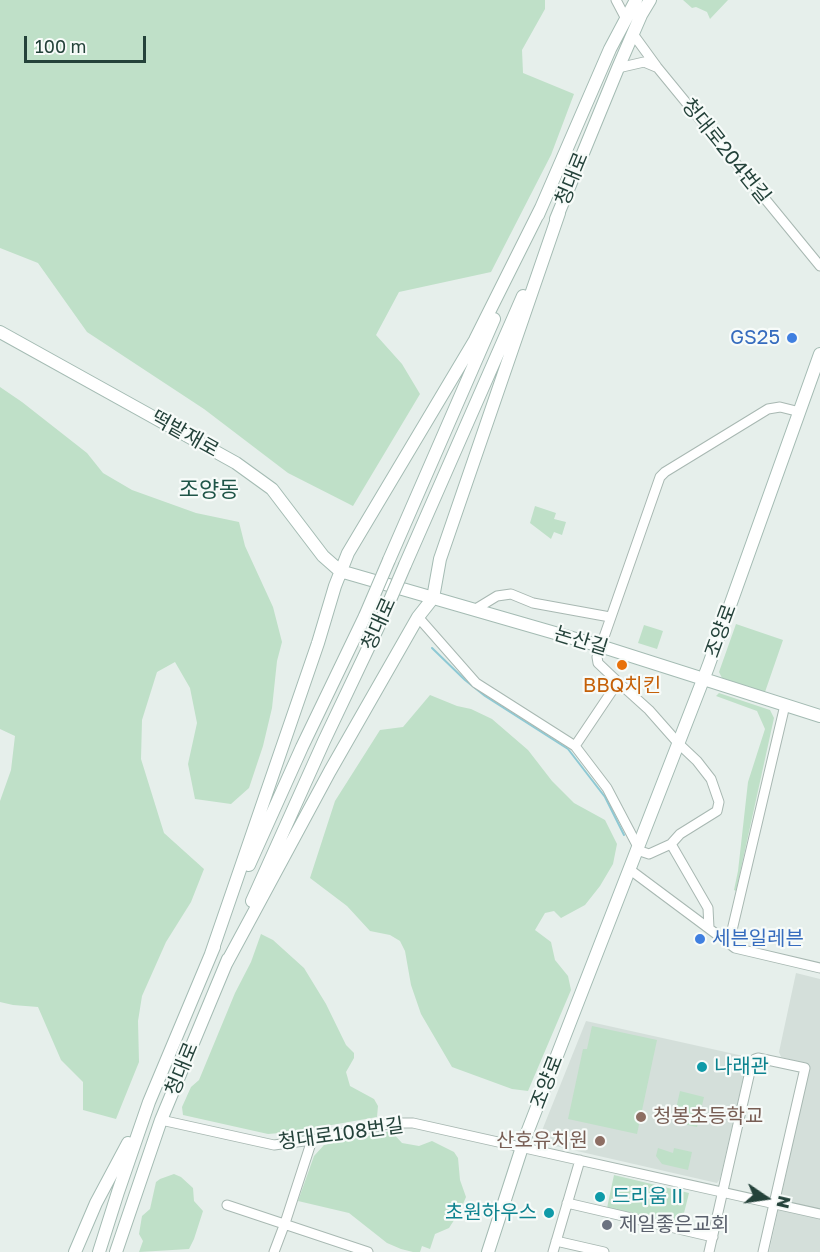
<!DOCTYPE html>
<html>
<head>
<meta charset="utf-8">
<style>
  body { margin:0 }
  #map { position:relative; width:820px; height:1252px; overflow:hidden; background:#e6efeb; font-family:"Golos Text",sans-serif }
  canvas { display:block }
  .north { position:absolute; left:736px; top:1168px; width:60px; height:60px; -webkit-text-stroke:4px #f7fbf9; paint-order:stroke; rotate:103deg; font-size:16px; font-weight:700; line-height:24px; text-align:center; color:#24423a }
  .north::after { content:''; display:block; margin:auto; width:21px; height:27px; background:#24423a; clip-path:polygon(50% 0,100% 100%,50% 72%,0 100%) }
  .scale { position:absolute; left:24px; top:36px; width:122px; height:27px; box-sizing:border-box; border:3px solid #24423a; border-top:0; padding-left:8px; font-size:18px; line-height:21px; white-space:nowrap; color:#24423a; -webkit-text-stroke:4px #f7fbf9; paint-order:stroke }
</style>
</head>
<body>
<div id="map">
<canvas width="820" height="1252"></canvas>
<div class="north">N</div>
<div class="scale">100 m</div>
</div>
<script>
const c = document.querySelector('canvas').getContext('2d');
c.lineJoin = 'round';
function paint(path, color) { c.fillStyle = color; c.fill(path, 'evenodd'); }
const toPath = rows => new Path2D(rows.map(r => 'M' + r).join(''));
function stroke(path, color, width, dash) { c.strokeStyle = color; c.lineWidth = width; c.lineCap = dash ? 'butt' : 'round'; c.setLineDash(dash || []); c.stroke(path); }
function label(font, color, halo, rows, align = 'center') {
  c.font = font + ' "Golos Text","Noto Sans KR",sans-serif'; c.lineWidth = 4.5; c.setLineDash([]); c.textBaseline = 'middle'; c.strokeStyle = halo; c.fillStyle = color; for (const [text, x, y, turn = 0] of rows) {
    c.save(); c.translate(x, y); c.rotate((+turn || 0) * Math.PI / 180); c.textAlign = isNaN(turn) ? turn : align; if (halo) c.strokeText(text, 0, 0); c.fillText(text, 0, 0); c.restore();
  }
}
paint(toPath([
  [796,973,820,979,820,1252,769,1252,810,1065,781,1057,779,1052],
  [586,1021,748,1057,720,1179,717,1183,542,1143,539,1138]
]), '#d4dfda');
paint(toPath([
  [0,0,545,0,545,9,522,50,523,73,574,94,551,155,491,272,399,292,376,335,402,364,420,394,353,506,288,473,204,409,87,332,38,263,0,248],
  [683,0,728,0,710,19,707,12,696,7,692,8],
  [0,387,22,402,87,453,103,473,132,490,196,513,239,522,245,546,273,607,282,642,277,661,272,708,263,746,249,788,231,804,195,799,188,764,197,723,190,688,175,662,157,672,142,720,141,759,164,833,204,869,191,902,166,942,142,996,138,1021,139,1062,116,1119,83,1110,83,1082,61,1060,38,1007,13,1005,0,1002,0,801,11,770,15,736,0,729],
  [535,506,556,513,554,519,566,522,562,535,554,532,551,539,530,523],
  [736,624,783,640,765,692,722,678,719,672],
  [644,625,663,631,657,649,638,643],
  [719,693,770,710,774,718,736,891,734,890,738,871,748,782,765,729,757,711,716,696],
  [430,695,457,706,471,709,492,719,528,750,552,781,574,803,605,820,617,844,613,864,600,886,585,905,561,918,554,911,545,913,535,930,551,942,555,960,568,976,571,990,528,1091,512,1089,452,1067,421,1014,411,985,405,951,400,941,390,935,370,931,347,906,310,878,335,801,380,730,403,727],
  [261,934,273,940,304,968,326,1004,346,1045,354,1053,354,1058,346,1072,350,1086,374,1099,378,1106,377,1117,292,1132,268,1134,183,1115,182,1107,191,1087,199,1080,235,993,251,962],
  [592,1026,657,1040,637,1134,568,1119,583,1049,587,1049],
  [680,1091,704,1097,697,1127,673,1122],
  [391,1131,402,1143,419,1146,432,1141,454,1152,458,1158,460,1180,466,1197,460,1211,449,1228,435,1234,430,1249,422,1246,420,1252,413,1252,401,1249,387,1243,349,1213,298,1201,314,1156,324,1145],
  [658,1148,673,1153,674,1148,692,1152,688,1170,662,1164,656,1156],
  [174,1174,181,1177,193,1188,194,1201,203,1211,194,1239,189,1249,139,1252,143,1241,139,1234,142,1216,150,1209,156,1182,160,1179],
  [614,1175,689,1193,681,1225,607,1208]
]), '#bfe0c8');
stroke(toPath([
  [432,648,465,680,485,696,568,749,605,797,624,835]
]), '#8ec9d4', 2);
const street = toPath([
  [616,0,626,19],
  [633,34,657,67,820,266],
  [618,68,644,62,656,67],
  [474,610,497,596,511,594,533,603,610,617],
  [418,617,476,683,575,746,607,788,638,847],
  [618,682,649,710,679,744,697,761,711,779,719,802,717,811,680,834,671,844,708,908,709,928],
  [575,746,618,682,598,663,597,657,660,477,665,472,768,409,780,407,800,412],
  [637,850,649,854,671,844],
  [629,869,735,948,820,968],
  [729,943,785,705],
  [161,1120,274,1145,312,1140,392,1123,413,1123,820,1214],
  [567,1203,713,1237],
  [227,1205,368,1252],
  [556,1241,604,1252],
  [274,1252,285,1223,312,1140],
  [553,1252,580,1160],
  [709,1252,751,1067,755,1059,758,1058,805,1068,763,1252]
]);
const secondary = toPath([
  [538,215,610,49,636,0],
  [556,219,618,68,641,15,650,0],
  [0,332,236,463,272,489,323,556,340,571,600,646,820,716],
  [389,560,494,319],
  [405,565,523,296],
  [249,865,302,747,365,616],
  [252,901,324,741,381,621],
  [211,954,318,643,335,586,348,553,475,340,541,208],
  [226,964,330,771,418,617,433,598,440,559,559,213],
  [75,1252,96,1203,128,1143],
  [99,1252,118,1192,149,1102,214,947],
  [116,1252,161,1120,228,959],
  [488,1252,525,1138,708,667,820,354]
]);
stroke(street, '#a8b8b2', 11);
stroke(secondary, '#a4bbb3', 14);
stroke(street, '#fff', 9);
stroke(secondary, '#fff', 12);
const secondaryBridge = toPath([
  [365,616,389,560],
  [381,621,405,565]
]);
stroke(secondaryBridge, '#a4bbb3', 14, []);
stroke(secondaryBridge, '#fff', 12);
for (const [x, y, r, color] of [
  [792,338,6,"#3f7fe0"],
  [622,665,6,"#e8710a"],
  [700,939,6,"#3f7fe0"],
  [702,1067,6,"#0f9aa8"],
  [641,1117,6,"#8d6e63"],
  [600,1141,6,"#8d6e63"],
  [600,1197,6,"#0f9aa8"],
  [549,1213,6,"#0f9aa8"],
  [607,1225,6,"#6b7280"]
]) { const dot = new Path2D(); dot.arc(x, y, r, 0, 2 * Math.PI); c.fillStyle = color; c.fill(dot); stroke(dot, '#f7fbf9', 2); }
label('20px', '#24423a', '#f7fbf9', [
  ["청대로204번길",726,151,51],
  ["청대로",572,179,-68],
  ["떡밭재로",185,434,29],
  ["청대로",379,624,-66],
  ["조양로",721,631,-70],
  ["논산길",581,641,17],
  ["청대로",182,1069,-68],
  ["조양로",547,1082,-69],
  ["청대로108번길",341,1134,-8]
]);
label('20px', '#366cbe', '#f7fbf9', [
  ["GS25",780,338],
  ["세븐일레븐",712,939,"left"]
], 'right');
label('20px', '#c56008', '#f7fbf9', [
  ["BBQ치킨",622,686]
]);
label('20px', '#0d838f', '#f7fbf9', [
  ["나래관",714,1067],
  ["드리움Ⅱ",612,1197],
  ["초원하우스",537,1213,"right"]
], 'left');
label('20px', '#785e54', '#f7fbf9', [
  ["청봉초등학교",653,1117],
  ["산호유치원",588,1141,"right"]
], 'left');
label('20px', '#5b616d', '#f7fbf9', [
  ["제일좋은교회",619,1225]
], 'left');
label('22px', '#1f5548', '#f7fbf9', [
  ["조양동",209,490]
]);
</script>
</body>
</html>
